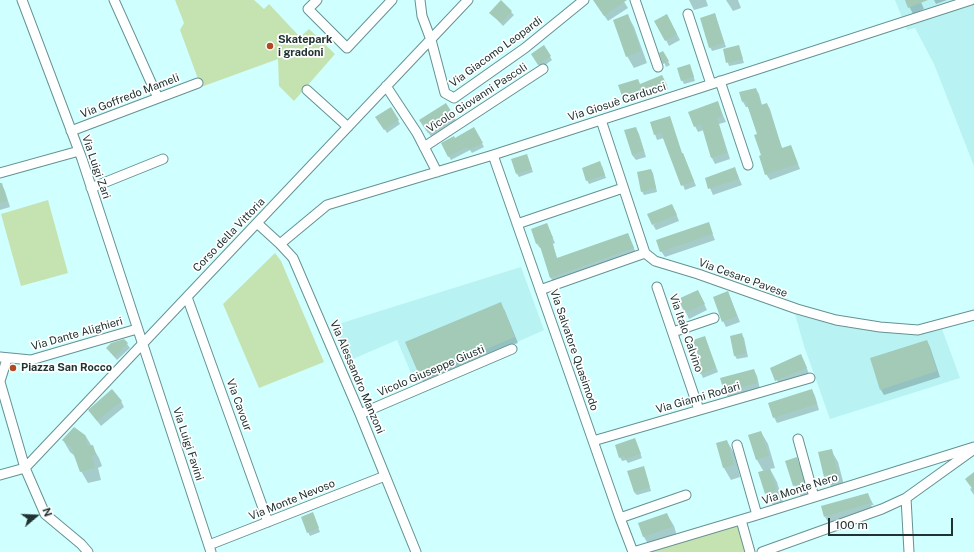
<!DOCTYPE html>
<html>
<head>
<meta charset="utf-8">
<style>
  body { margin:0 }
  #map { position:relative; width:974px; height:552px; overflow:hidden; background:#cffffe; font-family:"Public Sans",sans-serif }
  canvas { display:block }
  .north { position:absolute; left:16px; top:496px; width:40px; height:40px; -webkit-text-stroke:3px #fff; paint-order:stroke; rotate:71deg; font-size:11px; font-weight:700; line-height:16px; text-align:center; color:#203332 }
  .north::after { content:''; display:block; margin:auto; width:14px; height:18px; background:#203332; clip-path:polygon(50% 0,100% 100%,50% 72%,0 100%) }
  .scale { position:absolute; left:828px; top:518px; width:125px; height:18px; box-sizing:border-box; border:2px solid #203332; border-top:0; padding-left:5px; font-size:12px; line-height:14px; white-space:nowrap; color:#203332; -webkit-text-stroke:3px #fff; paint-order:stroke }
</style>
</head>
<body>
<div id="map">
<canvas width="974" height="552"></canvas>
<div class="north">N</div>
<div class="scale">100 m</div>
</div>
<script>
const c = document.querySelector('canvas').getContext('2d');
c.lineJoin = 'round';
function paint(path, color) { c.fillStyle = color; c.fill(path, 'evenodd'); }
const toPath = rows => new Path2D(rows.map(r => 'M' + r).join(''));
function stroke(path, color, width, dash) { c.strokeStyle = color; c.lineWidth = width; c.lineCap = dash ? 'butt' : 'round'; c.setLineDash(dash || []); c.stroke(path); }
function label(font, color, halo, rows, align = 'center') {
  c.font = font + ' "Public Sans",sans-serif'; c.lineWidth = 3.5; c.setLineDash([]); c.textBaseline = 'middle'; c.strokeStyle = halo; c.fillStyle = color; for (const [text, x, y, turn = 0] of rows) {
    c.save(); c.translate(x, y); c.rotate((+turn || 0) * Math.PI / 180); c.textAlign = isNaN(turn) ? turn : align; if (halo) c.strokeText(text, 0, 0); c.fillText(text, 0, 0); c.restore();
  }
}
paint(toPath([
  [895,0,974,0,974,166,934,64,915,28,907,30],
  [521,267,544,330,417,387,397,340,346,362,332,326],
  [795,314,834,325,879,332,920,334,942,329,960,378,830,419,804,346]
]), '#b9f2f2');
paint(toPath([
  [175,0,254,0,264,9,269,4,300,37,309,29,335,54,294,101,279,86,278,59,201,87,180,30,184,23],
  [48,200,68,273,21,286,1,214],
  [275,253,281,261,324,362,259,388,223,304],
  [737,523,745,552,643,552]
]), '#c5e3b1');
paint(toPath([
  [599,0,623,0,628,8,608,21,599,8],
  [689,0,706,0,708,6,694,10],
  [726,0,738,0,741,8,733,11],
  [906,0,920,0,924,9,913,14],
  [934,0,947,0,936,4],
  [511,12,514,15,503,26,491,13],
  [715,14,726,47,712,51,710,47],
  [628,16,634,27,647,63,634,68,627,56],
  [670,21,680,40,669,46,666,40],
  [543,46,552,60,541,68,532,54],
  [738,46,744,63,729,66,724,50],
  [663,52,670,65,666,67,661,53],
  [691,69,695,81,684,84,682,80],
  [664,80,668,89,656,94,654,91,625,100,619,86,640,85],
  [756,89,759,94,762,105,767,104,770,109,782,149,791,146,800,169,770,180,766,174,758,135,748,107,746,107,743,102],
  [717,102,726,122,719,124,730,159,715,164,712,158,704,130,698,132,695,126],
  [446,104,457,122,432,138,424,126],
  [391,108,400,124,387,133,377,117],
  [651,123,683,154,696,186,685,190,664,138,657,140],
  [636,128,639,134,646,157,636,160,632,155],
  [474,129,484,147,472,153,470,150,451,160,442,144,455,139],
  [528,159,533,172,519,177,517,174],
  [602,166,606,178,589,184,587,180],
  [735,169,742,185,713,195,706,179],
  [651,170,653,173,657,192,644,195,642,191],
  [0,185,2,185,5,191,10,207,0,210],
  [675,211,679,221,656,230,653,225],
  [708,223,715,240,665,257,661,251],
  [547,224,555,243,553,244,557,259,628,234,636,253,553,283,551,278,541,248,540,248,537,244],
  [728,292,740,322,726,327,723,321],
  [701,297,707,310,689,319,680,300],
  [504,309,518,343,424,382,420,377],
  [742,335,744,338,748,357,737,359,735,356],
  [705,337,718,372,703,378,695,360,700,358],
  [124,340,130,348,117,360,110,352],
  [927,341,930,347,940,377,884,395,881,390],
  [804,361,809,374,780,386,771,368],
  [754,370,757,376,760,389,728,397,725,392],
  [812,390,815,396,819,410,777,423,774,417],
  [121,401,124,407,101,426,89,410],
  [761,432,768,444,775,468,770,469,777,482,783,502,773,505,766,493,764,472,757,460],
  [85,435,99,458,102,466,98,468,101,480,88,483,81,471,75,456,70,452,63,440],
  [635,439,642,458,628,463,626,460,622,461,620,457],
  [727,441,734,453,740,477,731,480,724,468,717,444],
  [831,450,838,462,844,485,832,488,825,477],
  [796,459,803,470,810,494,801,497,794,485],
  [645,471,651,491,637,495,634,492],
  [974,474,974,495,970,489,972,488],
  [868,494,875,508,873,505,871,505,877,515,832,528,825,517],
  [667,514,674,526,678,539,651,549,644,537,639,524],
  [314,517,320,532,310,536,308,532]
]), '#0003');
paint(toPath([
  [501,0,512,11,501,23,489,13],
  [593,0,627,0,604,16],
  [905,0,928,0,908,8],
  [715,13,724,43,709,48,700,18],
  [628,14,641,51,626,57,613,20],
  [667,14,677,34,665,41,654,21],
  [544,45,551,56,538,65,531,54],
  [739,45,743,59,726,63,723,49],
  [663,51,669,61,663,64,659,53],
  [690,64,694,77,681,81,677,68],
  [662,75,667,85,653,91,652,87,622,96,618,85,638,79,640,84],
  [756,88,761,105,767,103,782,148,791,145,798,164,765,175,759,156,761,155,754,135,757,134,746,101,742,102,739,92],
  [718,101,723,116,717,118,727,153,711,158,701,124,694,127,688,112],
  [446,103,454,116,428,133,419,120],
  [391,107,399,120,384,130,375,117],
  [670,116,682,153,683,153,694,181,681,186,661,133,654,135,650,122],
  [474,127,483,143,469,150,467,147,448,157,441,143,454,136,455,138],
  [636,127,644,151,632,155,624,130],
  [527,154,532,169,516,174,511,159],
  [600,161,605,175,586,181,582,168],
  [735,167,739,179,708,189,705,178],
  [651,169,656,188,641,192,637,172],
  [0,183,2,183,7,201,0,203],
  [672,204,677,215,652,225,647,214],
  [709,222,713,234,660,252,656,240],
  [547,223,553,238,551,239,557,258,628,233,634,248,550,278,539,243,536,244,531,229],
  [698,290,705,304,685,313,678,299],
  [728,291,737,316,722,322,713,297],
  [501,302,515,337,420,377,405,342],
  [742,333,746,353,734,356,730,336],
  [705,336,716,368,700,374,694,360,699,358,693,340],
  [124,339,128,343,115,357,106,348,111,343],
  [927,340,937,371,880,390,870,358],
  [801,354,807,368,775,381,770,368],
  [754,369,758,383,724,392,720,378],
  [112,389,122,401,97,421,88,410],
  [812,389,817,404,773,418,768,403],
  [74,427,85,435,88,446,93,445,96,454,92,456,95,468,80,472,71,447,62,440],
  [761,431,769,456,756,460,748,435],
  [635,438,641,454,625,459,624,456,619,458,615,445],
  [727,440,734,465,723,468,716,443],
  [832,449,838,474,824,477,818,452],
  [797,457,804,482,793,486,785,461],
  [644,466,650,487,634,492,627,471],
  [770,469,777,490,765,494,758,472],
  [974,472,974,491,965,479],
  [868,493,871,503,824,517,821,506],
  [313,512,319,528,307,533,301,517],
  [667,513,672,527,643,537,638,523]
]), '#a3c9b7');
const minor = toPath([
  [22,0,82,159,211,552],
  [114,0,158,98],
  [317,0,308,9,347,48,392,0],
  [420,0,422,16,431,40,445,93,454,98,525,48,584,0],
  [635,0,658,67],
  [688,14,711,84],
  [720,81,748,165],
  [386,86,417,133,437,172],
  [307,90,348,127],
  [601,120,645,253,655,261,698,274,797,309,836,320,880,327,918,330,974,315],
  [71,131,198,83],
  [424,147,543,69],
  [493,155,620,518,633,552],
  [0,173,79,151],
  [91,188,163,159],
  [257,223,280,244,293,258,360,414,416,552],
  [517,224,623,188],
  [280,244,327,205,493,155,971,0],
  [657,287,699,410],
  [540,290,645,253],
  [187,297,268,522],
  [673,332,714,318],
  [0,357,31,360,137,329],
  [0,381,7,359],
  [0,382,25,468,45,514,81,544,88,552],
  [360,414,512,349],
  [798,439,814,497],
  [593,441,810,378],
  [737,445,757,515],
  [0,475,25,468,468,0],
  [906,498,909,552],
  [620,518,686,495],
  [741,520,750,552],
  [209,545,385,476],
  [633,552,757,515,974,447],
  [762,552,882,509,906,498,973,450]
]);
stroke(minor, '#659292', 11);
stroke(minor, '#fff', 9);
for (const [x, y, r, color] of [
  [270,46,4,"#b14a23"],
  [13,368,4,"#b14a23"]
]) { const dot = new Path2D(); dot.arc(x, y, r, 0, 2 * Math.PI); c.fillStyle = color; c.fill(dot); stroke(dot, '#fff', 1.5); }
label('bold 11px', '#203332', '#fff', [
  ["Skatepark",278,40],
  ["i gradoni",278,53],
  ["Piazza San Rocco",21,368]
], 'left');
label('11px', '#203332', '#fff', [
  ["Via Giacomo Leopardi",496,52,-36],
  ["Via Goffredo Mameli",130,96,-21],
  ["Vicolo Giovanni Pascoli",477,98,-33],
  ["Via Giosuè Carducci",617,102,-18],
  ["Via Luigi Zari",96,167,71],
  ["Corso della Vittoria",229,235,-46],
  ["Via Cesare Pavese",743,278,20],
  ["Via Italo Calvino",686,333,71],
  ["Via Dante Alighieri",77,334,-16],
  ["Via Salvatore Quasimodo",574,350,71],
  ["Vicolo Giuseppe Giusti",431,371,-23],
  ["Via Alessandro Manzoni",357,377,67],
  ["Via Gianni Rodari",698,398,-16],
  ["Via Cavour",239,405,70],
  ["Via Luigi Favini",188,444,72],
  ["Via Monte Nero",800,489,-18],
  ["Via Monte Nevoso",292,500,-22]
]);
</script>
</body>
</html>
